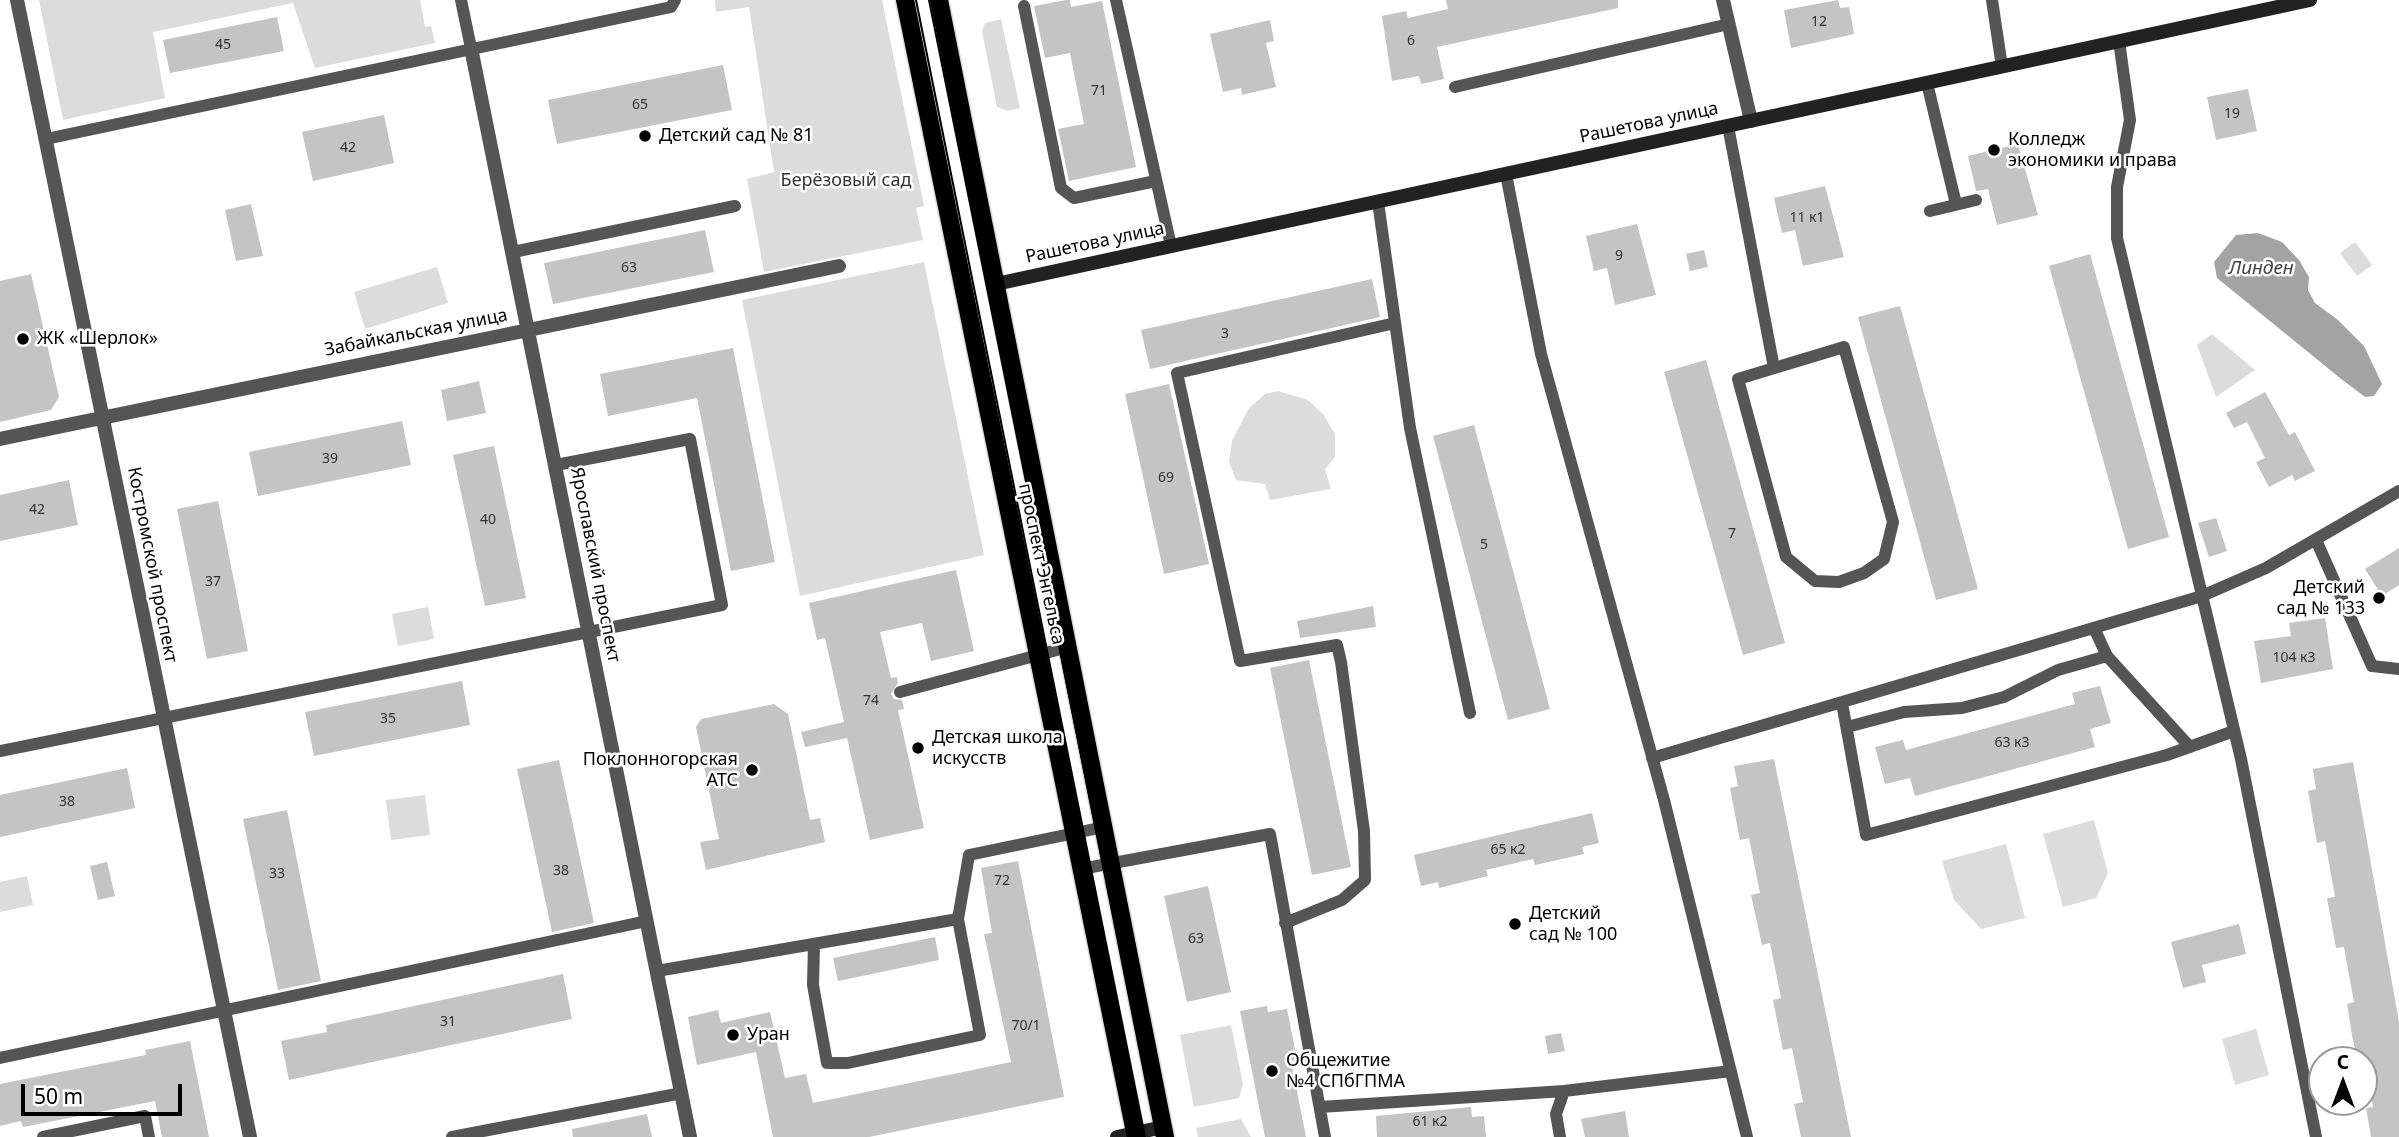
<!DOCTYPE html>
<html>
<head>
<meta charset="utf-8">
<style>
  body { margin:0 }
  #map { position:relative; width:2399px; height:1137px; overflow:hidden; background:#fff; font-family:"Noto Sans",sans-serif }
  canvas { display:block }
  .north { position:absolute; left:2308px; top:1046px; width:70px; height:70px; box-sizing:border-box; background:#fff; border:2px solid #999; border-radius:50%; rotate:0deg; font-size:19px; font-weight:700; line-height:28px; text-align:center; color:#000 }
  .north::after { content:''; display:block; margin:auto; width:24px; height:32px; background:#000; clip-path:polygon(50% 0,100% 100%,50% 72%,0 100%) }
  .scale { position:absolute; left:21px; top:1084px; width:161px; height:32px; box-sizing:border-box; border:4px solid #000; border-top:0; padding-left:9px; font-size:21px; line-height:24px; white-space:nowrap; color:#000; -webkit-text-stroke:5px #fff; paint-order:stroke }
</style>
</head>
<body>
<div id="map">
<canvas width="2399" height="1137"></canvas>
<div class="north">С</div>
<div class="scale">50 m</div>
</div>
<script>
const c = document.querySelector('canvas').getContext('2d');
c.lineJoin = 'round';
function paint(path, color) { c.fillStyle = color; c.fill(path, 'evenodd'); }
const toPath = rows => new Path2D(rows.map(r => 'M' + r).join(''));
function stroke(path, color, width, dash) { c.strokeStyle = color; c.lineWidth = width; c.lineCap = dash ? 'butt' : 'round'; c.setLineDash(dash || []); c.stroke(path); }
function label(font, color, halo, rows, align = 'center') {
  c.font = font + ' "Noto Sans",sans-serif'; c.lineWidth = 5; c.setLineDash([]); c.textBaseline = 'middle'; c.strokeStyle = halo; c.fillStyle = color; for (const [text, x, y, turn = 0] of rows) {
    c.save(); c.translate(x, y); c.rotate((+turn || 0) * Math.PI / 180); c.textAlign = isNaN(turn) ? turn : align; if (halo) c.strokeText(text, 0, 0); c.fillText(text, 0, 0); c.restore();
  }
}
paint(toPath([
  [39,0,420,0,425,27,431,26,435,43,315,68,293,3,153,32,165,98,63,120],
  [715,0,882,0,924,206,916,208,923,240,764,272,747,179,774,172,749,7,716,12],
  [1001,19,1020,108,1008,111,997,107,982,31,985,23],
  [2355,242,2372,265,2357,276,2340,253],
  [924,262,984,555,800,596,742,300],
  [437,267,448,303,365,329,354,292],
  [2212,334,2255,370,2216,397,2197,345],
  [1278,391,1308,400,1323,414,1335,434,1335,457,1325,469,1331,489,1270,500,1265,484,1236,480,1229,462,1232,441,1249,408,1265,394],
  [428,607,434,639,398,646,392,614],
  [425,795,430,835,391,840,386,800],
  [2094,820,2108,873,2096,898,2063,907,2043,834],
  [2006,844,2025,918,1981,929,1954,900,1942,861],
  [27,876,33,905,0,912,0,882],
  [1231,1025,1243,1084,1239,1098,1194,1107,1180,1035],
  [2256,1029,2269,1075,2235,1085,2222,1039],
  [1241,1119,1251,1137,1198,1137,1196,1128]
]), '#dcdcdc');
paint(toPath([
  [2258,233,2282,242,2299,260,2309,277,2308,290,2315,303,2338,320,2364,346,2382,384,2374,396,2365,397,2340,378,2217,278,2214,262,2236,235]
]), '#a3a3a3');
paint(toPath([
  [1066,0,1070,0,1071,7,1102,1,1136,167,1069,181,1058,129,1084,124,1070,53,1045,58,1034,6],
  [1446,0,1618,0,1618,8,1437,47,1444,79,1421,84,1419,76,1392,81,1382,16,1406,11,1408,18,1448,9],
  [1838,0,1840,8,1849,7,1854,34,1791,48,1784,10],
  [277,17,284,51,170,73,163,40],
  [1270,20,1274,41,1266,43,1276,87,1242,95,1241,88,1223,92,1210,34],
  [723,65,732,110,557,144,548,100],
  [2248,89,2257,131,2216,140,2207,97],
  [384,115,394,163,313,181,302,132],
  [2018,144,2038,215,1997,225,1988,189,1976,191,1968,156],
  [1825,186,1844,257,1803,266,1795,230,1782,233,1774,198],
  [251,204,263,256,236,261,225,210],
  [1637,224,1656,295,1615,305,1607,268,1594,271,1586,236],
  [705,230,714,272,553,304,544,263],
  [1704,250,1708,267,1690,271,1686,254],
  [2090,254,2169,537,2128,549,2049,266],
  [31,274,59,397,51,410,0,422,0,281],
  [1372,279,1380,317,1150,369,1141,330],
  [1900,306,1978,589,1936,600,1858,317],
  [733,348,775,562,731,571,697,398,608,416,600,374],
  [1706,360,1785,643,1743,655,1664,372],
  [479,381,486,413,447,421,441,390],
  [1169,384,1209,564,1164,574,1125,394],
  [2265,392,2289,435,2295,432,2315,471,2295,481,2292,475,2269,487,2256,462,2265,458,2247,422,2234,428,2226,413],
  [402,421,411,465,258,496,249,452],
  [1474,425,1550,709,1508,720,1433,436],
  [494,446,526,598,485,606,453,455],
  [69,480,78,525,0,541,0,495],
  [218,501,248,651,207,659,177,509],
  [2216,518,2227,551,2209,557,2198,523],
  [2399,548,2399,585,2382,596,2365,569],
  [956,570,974,651,931,661,922,623,880,632,891,678,897,677,898,683,891,694,894,699,902,700,904,709,898,710,924,828,870,840,847,738,805,747,801,732,844,722,825,638,817,640,809,603],
  [1373,606,1376,627,1300,638,1297,621],
  [2325,618,2333,669,2261,683,2254,641,2291,636,2289,623],
  [1309,660,1351,867,1312,875,1270,668],
  [462,681,470,725,314,756,305,712],
  [2100,686,2111,723,2090,729,2095,747,1915,796,1910,778,1885,784,1875,747,1903,740,1906,750,2075,704,2072,693],
  [774,704,788,714,810,820,820,818,825,842,706,870,700,842,719,839,696,727,701,719],
  [1774,759,1851,1137,1801,1137,1794,1104,1803,1102,1792,1048,1783,1050,1773,1000,1781,998,1770,943,1762,945,1751,895,1760,893,1749,838,1740,840,1730,788,1738,786,1734,766],
  [559,760,594,923,552,932,517,769],
  [2353,762,2399,1022,2399,1137,2371,1137,2366,1108,2373,1107,2363,1053,2356,1054,2352,1035,2347,1004,2354,1002,2344,947,2336,948,2327,898,2335,897,2325,841,2317,843,2308,791,2316,789,2313,769],
  [127,768,135,808,0,837,0,795],
  [287,810,321,981,278,990,243,819],
  [1592,813,1599,843,1582,847,1584,854,1535,865,1533,859,1486,870,1488,876,1439,888,1438,882,1421,886,1414,855],
  [1018,861,1064,1097,869,1137,773,1137,756,1052,697,1065,688,1017,718,1010,721,1023,770,1012,785,1078,806,1074,813,1103,1011,1062,984,934,992,933,981,868],
  [107,862,115,896,98,900,90,866],
  [1208,886,1231,992,1187,1002,1164,896],
  [2239,924,2246,954,2202,965,2206,982,2183,988,2171,942],
  [935,937,939,960,838,981,833,958],
  [563,974,572,1019,289,1080,281,1041,327,1032,326,1025],
  [1267,1006,1268,1012,1287,1009,1297,1059,1291,1061,1306,1137,1265,1137,1240,1011],
  [1561,1033,1565,1051,1548,1054,1545,1036],
  [190,1041,209,1137,162,1137,155,1101,23,1127,21,1121,0,1126,0,1084,146,1055,145,1050],
  [1471,1107,1472,1117,1484,1116,1486,1137,1377,1137,1376,1116],
  [1625,1111,1629,1137,1585,1137,1581,1119],
  [647,1114,652,1137,573,1137,572,1129]
]), '#c4c4c4');
const primary = toPath([
  [905,0,1136,1137],
  [939,0,1165,1137]
]);
stroke(primary, '#dbdbdb', 21);
stroke(toPath([
  [461,0,471,48],
  [1116,0,1171,246],
  [1992,0,2002,67],
  [1024,6,1061,188,1074,198,1156,181],
  [2119,41,2130,120,2117,187,2117,238,2241,759,2316,1137],
  [1927,83,1956,204],
  [1455,87,1729,24],
  [1728,126,1774,368],
  [46,139,671,7,675,0],
  [1506,174,1541,354,1664,800,1747,1137],
  [1378,202,1410,428,1470,713],
  [1930,211,1976,200],
  [513,252,735,206],
  [1844,347,1893,522,1884,559,1864,573,1839,582,1815,581,1786,557,1738,379,1844,347],
  [2316,540,2372,666,2399,669],
  [2094,628,2107,656,2190,747],
  [900,692,1068,647],
  [1842,703,1866,835,2167,755,2234,731],
  [1847,727,1904,712,1962,708,2004,697,2058,670,2107,656],
  [0,751,722,605,690,439,556,465],
  [1652,758,2202,596,2266,568,2399,491],
  [1081,869,1270,834,1325,1137],
  [1285,923,1342,900,1365,880,1364,831,1341,662,1337,645,1240,661,1177,373,1395,323],
  [814,945,813,985,827,1063,848,1063,980,1035,958,919,969,855,1104,827],
  [657,971,958,919],
  [0,1058,647,921],
  [1320,1107,1564,1091,1731,1071],
  [43,1137,145,1116,149,1137],
  [452,1137,682,1093],
  [1560,1137,1556,1114,1564,1091]
]), '#555', 12);
stroke(toPath([
  [17,0,250,1137],
  [1723,0,1751,121],
  [471,48,690,1137],
  [0,439,839,266]
]), '#555', 14);
stroke(toPath([
  [996,284,2310,0],
  [1117,1137,1163,1127]
]), '#222', 14);
stroke(primary, '#000', 18);
stroke(toPath([
  [916,0,1145,1137],
  [929,0,1158,1137]
]), '#000', 2);
for (const [x, y, r, color] of [
  [645,136,7,"#000"],
  [1994,150,7,"#000"],
  [23,339,7,"#000"],
  [2379,598,7,"#000"],
  [918,748,7,"#000"],
  [752,770,7,"#000"],
  [1515,924,7,"#000"],
  [733,1035,7,"#000"],
  [1272,1071,7,"#000"]
]) { const dot = new Path2D(); dot.arc(x, y, r, 0, 2 * Math.PI); c.fillStyle = color; c.fill(dot); stroke(dot, '#fff', 2.5); }
label('14px', '#313131', null, [
  ["12",1819,22],
  ["6",1411,41],
  ["45",223,45],
  ["71",1099,91],
  ["65",640,105],
  ["19",2232,114],
  ["42",348,148],
  ["11 к1",1807,218],
  ["9",1619,256],
  ["63",629,268],
  ["3",1225,334],
  ["39",330,459],
  ["69",1166,478],
  ["42",37,510],
  ["40",488,520],
  ["7",1732,534],
  ["5",1484,545],
  ["37",213,582],
  ["104 к3",2294,658],
  ["74",871,701],
  ["35",388,719],
  ["63 к3",2012,743],
  ["38",67,802],
  ["65 к2",1508,850],
  ["38",561,871],
  ["33",277,874],
  ["72",1002,881],
  ["63",1196,939],
  ["31",448,1022],
  ["70/1",1026,1026],
  ["61 к2",1430,1122]
]);
label('18px', '#000', '#fff', [
  ["Рашетова улица",1649,123,-12],
  ["Рашетова улица",1095,243,-12],
  ["Забайкальская улица",416,333,-11],
  ["проспект Энгельса",1041,564,78],
  ["Костромской проспект",152,565,79],
  ["Ярославский проспект",595,565,79]
]);
label('18px', '#000', '#fff', [
  ["Детский сад № 81",659,136],
  ["Колледж",2008,140],
  ["экономики и права",2008,161],
  ["ЖК «Шерлок»",37,339],
  ["Детский",2365,588,"right"],
  ["сад № 133",2365,609,"right"],
  ["Детская школа",932,738],
  ["искусств",932,759],
  ["Поклонногорская",738,760,"right"],
  ["АТС",738,781,"right"],
  ["Детский",1529,914],
  ["сад № 100",1529,935],
  ["Уран",747,1035],
  ["Общежитие",1286,1061],
  ["№4 СПбГПМА",1286,1082]
], 'left');
label('18px', '#333', '#fff', [
  ["Берёзовый сад",846,181]
]);
label('italic 19px', '#444', '#fff', [
  ["Линден",2261,269]
]);
</script>
</body>
</html>
